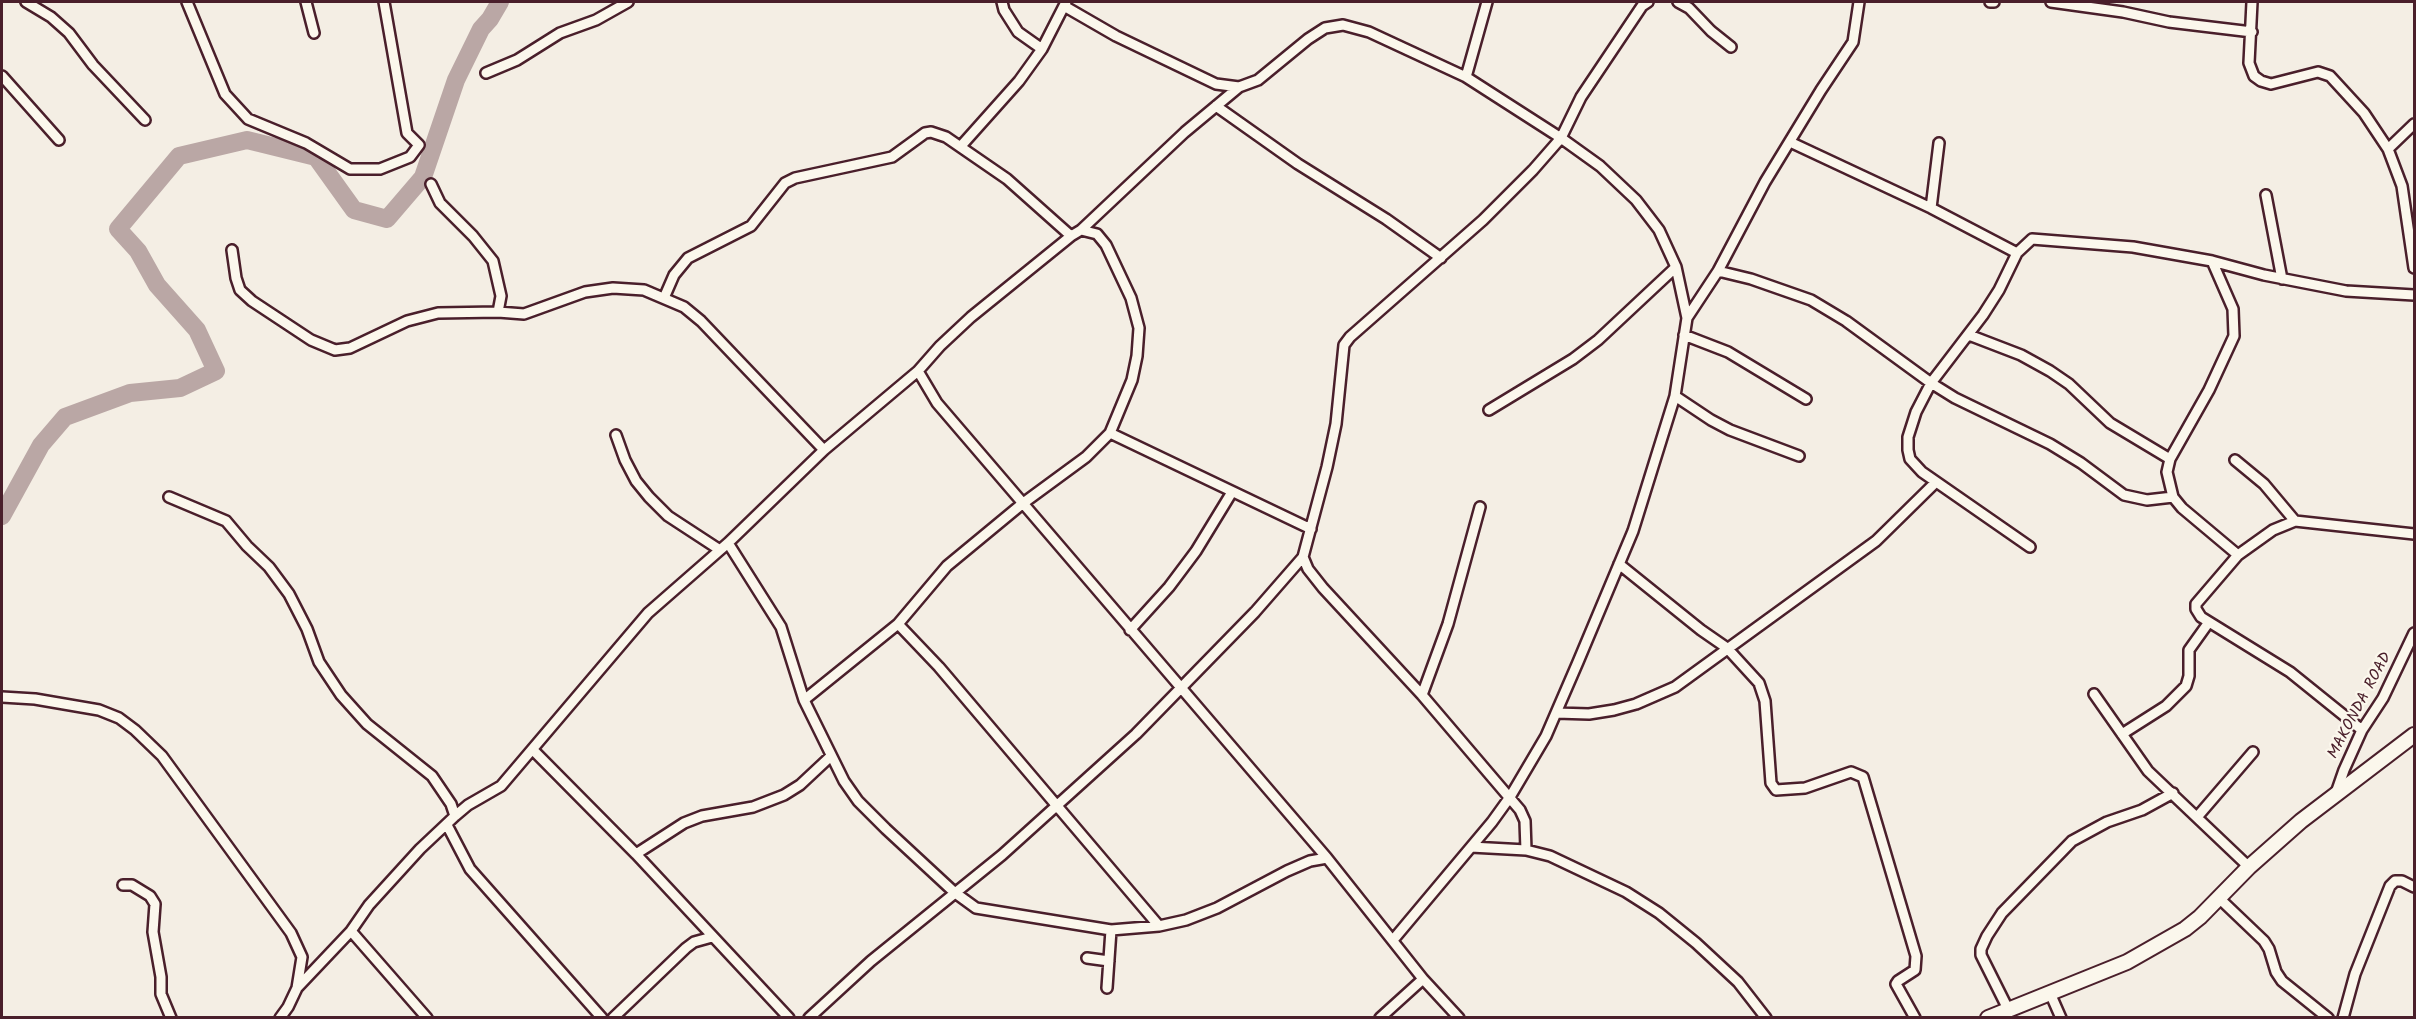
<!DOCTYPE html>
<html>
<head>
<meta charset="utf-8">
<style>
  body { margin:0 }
  #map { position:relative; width:2416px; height:1019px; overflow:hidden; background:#f4eee4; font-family:Kalam,sans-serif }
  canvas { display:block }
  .frame { position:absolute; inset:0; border:3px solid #4a1f2b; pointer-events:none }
</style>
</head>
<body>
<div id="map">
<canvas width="2416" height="1019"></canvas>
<div class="frame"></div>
</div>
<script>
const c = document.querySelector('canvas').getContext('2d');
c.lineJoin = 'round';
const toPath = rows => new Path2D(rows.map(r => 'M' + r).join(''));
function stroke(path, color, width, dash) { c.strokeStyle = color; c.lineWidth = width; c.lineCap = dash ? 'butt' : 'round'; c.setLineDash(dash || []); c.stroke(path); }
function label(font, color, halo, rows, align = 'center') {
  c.font = font + ' Kalam,sans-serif'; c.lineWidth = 4.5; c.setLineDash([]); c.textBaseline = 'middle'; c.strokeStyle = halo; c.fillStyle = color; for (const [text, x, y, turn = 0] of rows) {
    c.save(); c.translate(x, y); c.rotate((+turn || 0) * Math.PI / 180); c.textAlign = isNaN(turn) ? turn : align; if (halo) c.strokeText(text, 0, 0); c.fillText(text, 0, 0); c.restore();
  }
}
stroke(toPath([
  [2,516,41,445,65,417,130,393,180,388,216,371,197,330,157,285,138,251,118,229,179,156,247,140,316,157,354,210,387,219,423,177,456,80,481,29,490,19,500,2]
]), '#baa7a5', 18);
const street = toPath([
  [26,2,51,17,69,33,93,65,145,120],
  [187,2,225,94,248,119,306,143,350,169,380,169,410,157,419,145,407,133,384,2],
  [306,2,314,33],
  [1002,2,1004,10,1018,32,1042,49],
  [1678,2,1689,8,1711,31,1731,47],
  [1990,2,1994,2],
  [2051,2,2123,12,2169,22,2252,32],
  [2252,2,2249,63,2254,76,2261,81,2271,84,2318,72,2330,76,2364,113,2388,149,2402,186,2414,268],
  [1064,6,1116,36,1216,84,1239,87,1258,80,1308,39,1325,28,1343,25,1369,32,1466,77,1561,138,1600,166,1636,200,1659,230,1676,267,1687,318,1675,396,1633,531,1578,662,1546,736,1510,797,1492,822,1393,940],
  [486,73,517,60,560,33,596,20,628,2],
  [2,76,59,140],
  [1466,77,1487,2],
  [1216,106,1298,164,1386,219,1441,258],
  [1790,142,1931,208,2017,253],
  [961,146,1019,81,1042,49,1066,2],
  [2388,149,2414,124],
  [431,184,440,203,473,236,493,261,501,296,498,312],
  [2266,195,2282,279],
  [1931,208,1939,143],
  [1081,230,1185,132,1239,87],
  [232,250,236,278,240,290,252,301,311,340,335,350,350,348,407,321,438,313,498,312,524,314,585,292,613,288,644,290,684,307,701,321,824,450],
  [2212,261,2233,309,2234,336,2209,390,2170,459,2167,472,2173,497,2182,508,2238,555],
  [1718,271,1751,279,1811,300,1846,321,1931,383,1955,398,2050,444,2081,463,2124,495,2147,500,2173,497],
  [664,298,674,275,688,258,751,226,785,183,795,178,892,157,925,133,931,132,946,137,1007,179,1071,236],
  [1687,318,1718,271,1765,182,1821,90,1853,42,1859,2],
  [1684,335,1728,352,1806,399],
  [1969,335,2021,355,2050,371,2069,384,2110,423,2170,459],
  [918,371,937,403,1327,858,1423,979,1459,1018],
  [1675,396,1711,420,1730,430,1799,456],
  [1489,410,1573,359,1598,340,1676,267],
  [1110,433,1311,529],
  [616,435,625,460,636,481,649,497,668,516,720,550],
  [2235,460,2264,484,2295,521],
  [169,497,226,521,247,546,269,567,289,594,307,629,319,662,341,695,367,724,432,776,451,804,455,816],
  [728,543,781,627,804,700,844,781,858,801,886,829,954,892,976,908,1111,930,1159,926,1186,920,1217,908,1287,871,1310,861,1327,858],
  [2030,547,1922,472,1910,459,1908,450,1908,437,1916,412,1931,383,1983,315,1999,290,2017,253,2032,239,2133,247,2212,261,2264,275,2346,291,2414,295],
  [1619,564,1701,630,1727,648,1759,683,1765,701,1771,783,1776,790,1805,788,1851,772,1863,777,1916,956,1915,970,1898,981,1896,984,1915,1018],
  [898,624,939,667,1159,926],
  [1130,630,1169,587,1196,551,1232,492],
  [2094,694,2148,771,2249,867],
  [1422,695,1448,624,1480,507],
  [2,697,35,699,99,710,119,718,135,730,162,756,291,933,302,957,297,988],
  [1556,713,1589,714,1614,710,1636,704,1675,687,1876,541,1936,482],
  [2362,730,2290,672,2201,617,2196,609,2196,604,2238,555,2273,530,2295,521,2414,534],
  [2122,734,2166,706,2186,686,2189,676,2189,650,2209,622],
  [533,750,636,854,789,1018],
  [2336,793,2344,770,2362,730,2383,698,2414,633],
  [2198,816,2253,752],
  [447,825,470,869,602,1018],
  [1471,847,1526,850,1550,856,1626,892,1659,913,1696,943,1738,982,1766,1018],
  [1526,850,1525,821,1520,810,1422,695,1323,588,1308,569,1303,557,1327,467,1336,424,1344,345,1350,337,1483,220,1533,170,1561,138,1581,97,1642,6,1648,2],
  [636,854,684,823,702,816,753,807,784,795,800,785,831,756],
  [123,885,132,885,150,896,155,904,153,932,161,977,161,994,171,1018],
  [2220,899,2264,941,2269,949,2276,972,2282,981,2328,1018],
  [351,931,427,1018],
  [1087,958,1109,961],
  [1107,988,1111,930],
  [2050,993,2061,1018],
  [2008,1009,1981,955,1981,949,1987,936,2002,913,2072,841,2107,822,2142,810,2173,793],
  [280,1018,288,1007,297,988,351,931,369,905,420,849,455,816,468,805,501,786,648,613,728,543,824,450,918,371,940,346,971,317,1071,236,1081,230,1097,234,1106,245,1131,298,1139,328,1137,356,1132,380,1110,433,1086,457,1022,504,947,566,898,624,804,700],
  [613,1018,686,948,694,942,712,937],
  [809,1018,871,961,1002,855,1136,734,1255,612,1303,557],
  [1380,1018,1423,979],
  [2343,1018,2355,974,2390,886,2395,881,2402,881,2414,887]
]);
const secondary = toPath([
  [1988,1018,2127,962,2185,929,2200,917,2249,867,2301,821,2414,735]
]);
stroke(street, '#4a1f2b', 14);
stroke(secondary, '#4a1f2b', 18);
stroke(street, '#fbf7ec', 9);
stroke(secondary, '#fbf7ec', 14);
label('16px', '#4a1f2b', '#fbf7ec', [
  ["MAKONDA ROAD",2361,706,-62]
]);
</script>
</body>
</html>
